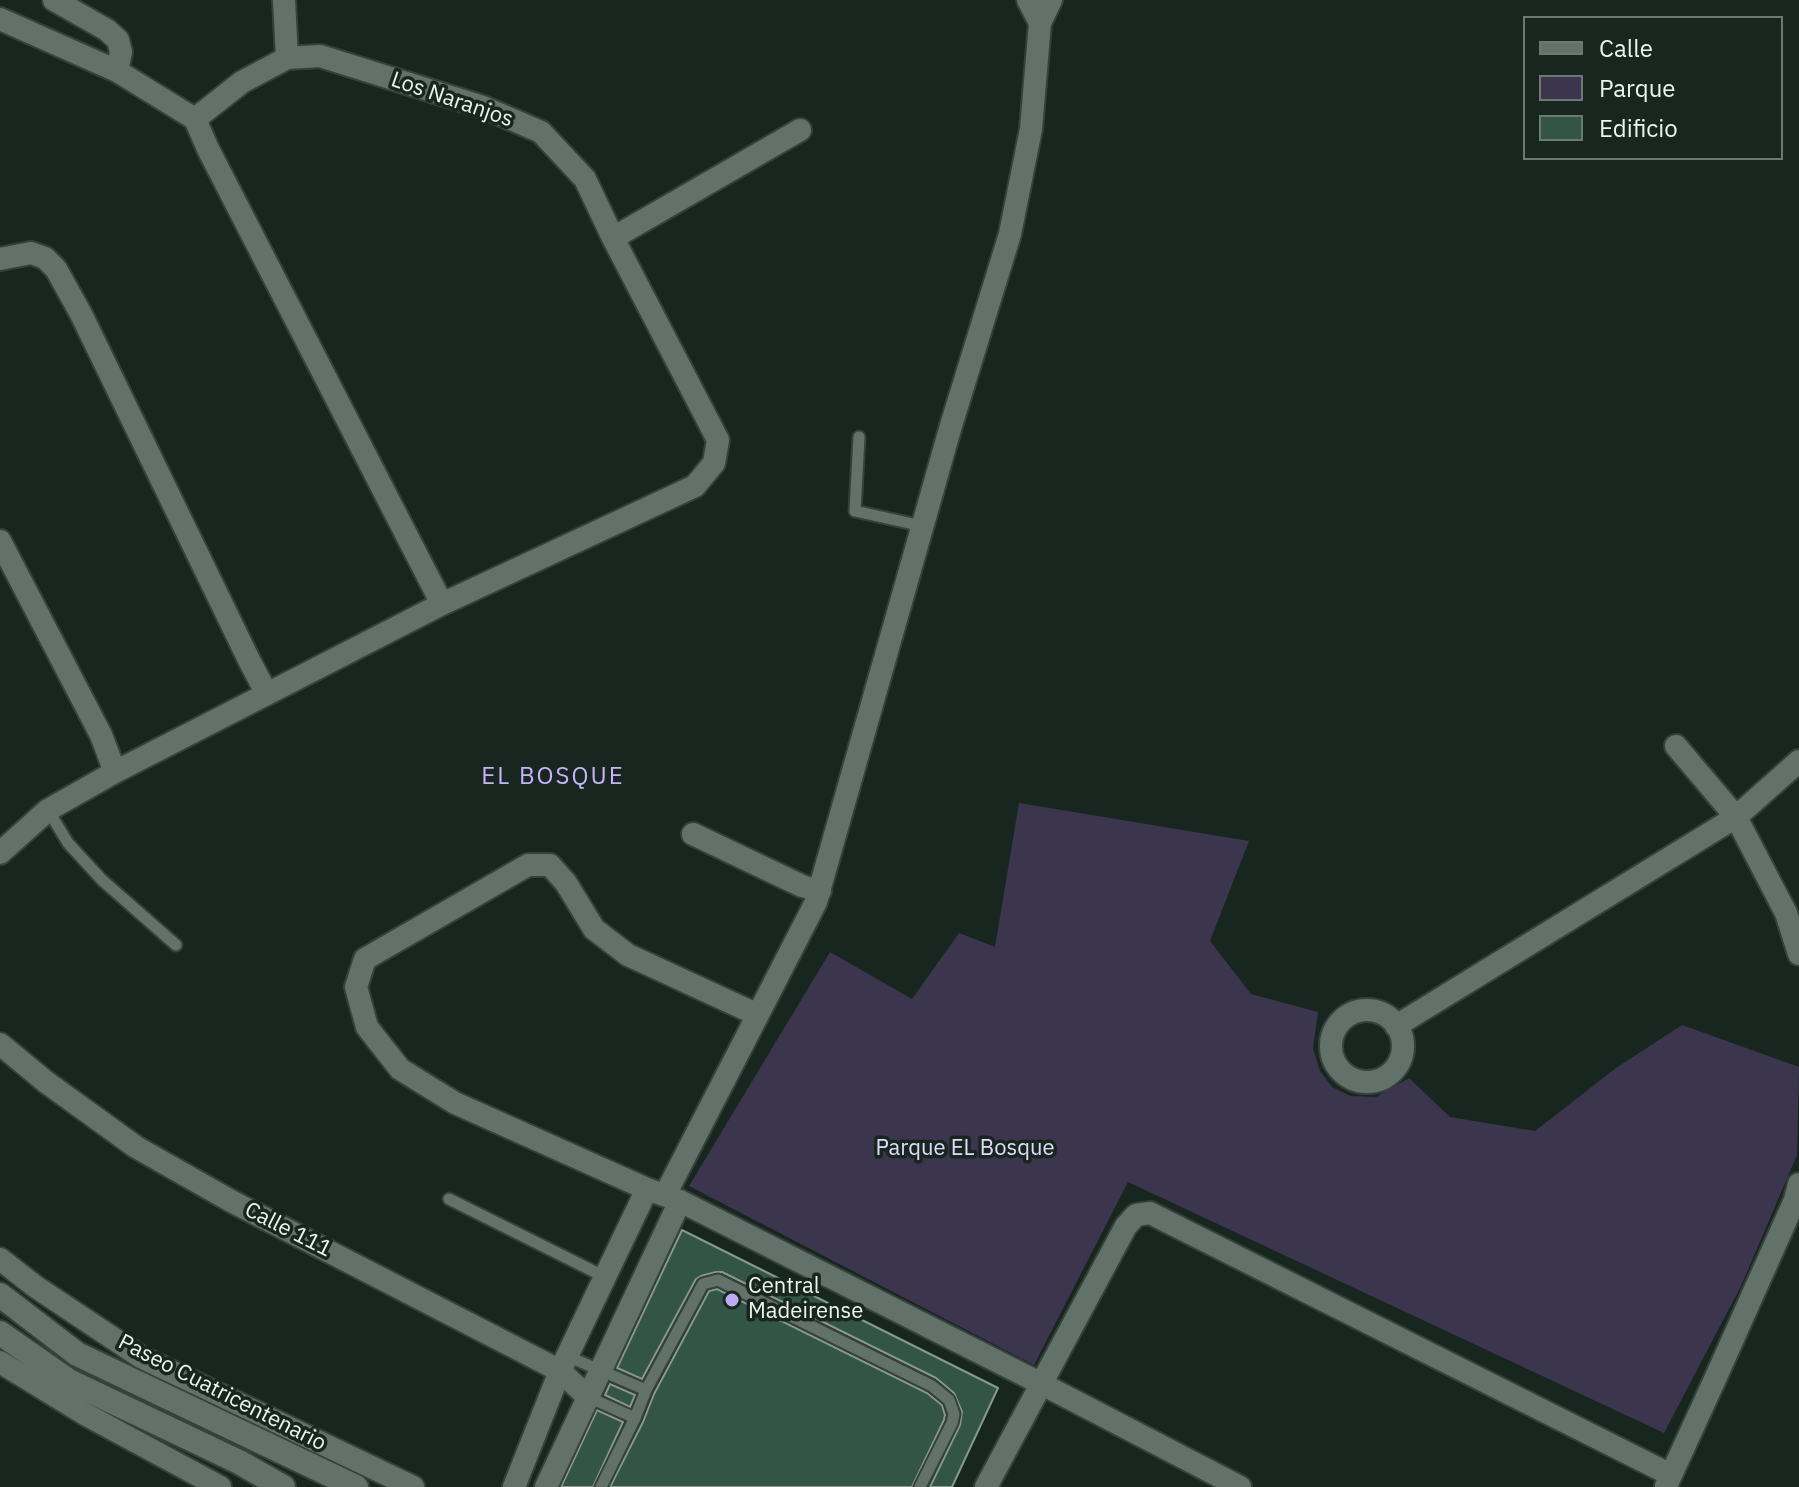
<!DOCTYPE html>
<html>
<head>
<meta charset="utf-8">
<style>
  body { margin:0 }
  #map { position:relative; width:1799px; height:1487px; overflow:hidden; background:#182620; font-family:"IBM Plex Sans",sans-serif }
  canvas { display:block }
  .legend { position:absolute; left:1523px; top:16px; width:260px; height:144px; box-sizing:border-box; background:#182620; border:2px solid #6d7873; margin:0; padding:10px 14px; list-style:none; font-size:24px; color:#ecf4f0 }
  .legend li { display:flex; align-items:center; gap:16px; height:40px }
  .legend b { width:40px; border:2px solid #6d7873 }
</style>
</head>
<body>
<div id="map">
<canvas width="1799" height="1487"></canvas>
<ul class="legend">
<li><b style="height:10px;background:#62726a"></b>Calle</li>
<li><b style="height:22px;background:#3c354e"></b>Parque</li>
<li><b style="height:22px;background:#335547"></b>Edificio</li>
</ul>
</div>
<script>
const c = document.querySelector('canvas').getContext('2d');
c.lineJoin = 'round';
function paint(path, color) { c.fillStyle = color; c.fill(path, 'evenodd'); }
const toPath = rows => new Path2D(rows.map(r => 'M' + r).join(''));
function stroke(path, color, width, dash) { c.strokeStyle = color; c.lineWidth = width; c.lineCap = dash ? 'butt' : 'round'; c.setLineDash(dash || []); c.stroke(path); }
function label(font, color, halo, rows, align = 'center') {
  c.font = font + ' "IBM Plex Sans",sans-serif'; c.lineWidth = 7; c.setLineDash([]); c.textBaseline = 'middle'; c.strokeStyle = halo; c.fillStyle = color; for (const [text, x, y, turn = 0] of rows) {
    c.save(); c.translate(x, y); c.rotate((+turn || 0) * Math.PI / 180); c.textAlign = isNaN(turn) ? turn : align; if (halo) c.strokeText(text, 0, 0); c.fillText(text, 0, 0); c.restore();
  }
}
paint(toPath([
  [1019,803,1249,841,1210,941,1251,994,1318,1012,1313,1048,1320,1071,1332,1087,1351,1096,1376,1097,1409,1078,1450,1117,1535,1131,1616,1068,1682,1025,1799,1067,1797,1155,1741,1286,1664,1433,1128,1182,1034,1365,689,1186,830,952,912,999,959,933,995,947]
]), '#3c354e');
const building = toPath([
  [682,1230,998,1388,952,1487,930,1487,960,1425,962,1412,954,1393,936,1378,722,1272,716,1272,701,1276,696,1279,642,1379,617,1368,682,1230],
  [717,1289,927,1393,942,1405,945,1415,944,1420,912,1487,610,1487,643,1422,654,1394,709,1291,717,1289],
  [610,1384,635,1395,630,1407,605,1395,610,1384],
  [597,1410,623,1422,593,1487,561,1487,597,1410]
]);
paint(building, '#335547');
stroke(building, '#889890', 2);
const service = toPath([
  [859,437,855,511,922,526],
  [48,810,68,843,102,880,176,945],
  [449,1199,605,1277],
  [567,1356,646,1390,703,1284,718,1280,932,1386,949,1400,954,1414,952,1423,920,1487],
  [588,1397,635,1418,601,1487],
  [635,1418,646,1390]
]);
const minor = toPath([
  [54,0,107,30,118,40,121,52,117,71],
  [284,0,287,58],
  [1028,0,1040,23],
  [0,19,117,71,195,119,208,149,442,604],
  [613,238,800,130],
  [0,259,31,253,45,258,56,269,81,314,250,662,267,694],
  [0,541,101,735,115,772],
  [1676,746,1736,817,1786,913,1799,954],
  [693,834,802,886,820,891],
  [0,853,48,810,115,772,442,604,695,486,714,463,718,440,613,238,585,179,541,132,483,107,320,56,287,58,242,82,195,119],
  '1331 1046a36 36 0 1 1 72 0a36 36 0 1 1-72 0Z',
  [758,1015,628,955,594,929,566,883,550,865,528,865,365,959,356,987,367,1027,400,1069,455,1103,647,1189,680,1201,1040,1383,1240,1487],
  [1396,1026,1736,817,1799,761],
  [0,1044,46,1082,136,1147,231,1201,545,1363,560,1371,588,1397],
  [665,1195,816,902,950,429,1010,234,1031,129,1040,23,1051,0],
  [0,1259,36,1287,141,1357,413,1487],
  [0,1362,83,1413,220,1487],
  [1666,1486,1716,1377,1795,1200,1799,1184],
  [514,1487,560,1371,647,1189],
  [546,1487,680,1201],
  [986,1487,1126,1226,1136,1215,1150,1213,1671,1475]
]);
const tertiary = toPath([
  [0,1295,77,1354,356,1487],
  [0,1333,69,1381,239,1462,283,1487]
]);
stroke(service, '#37413c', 15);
stroke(minor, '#37413c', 26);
stroke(tertiary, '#37413c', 28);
stroke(service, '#62726a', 11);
stroke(minor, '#62726a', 22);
stroke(tertiary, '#62726a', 24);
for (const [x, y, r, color] of [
  [732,1300,8,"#bea9f4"]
]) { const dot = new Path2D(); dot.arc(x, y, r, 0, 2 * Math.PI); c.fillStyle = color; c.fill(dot); stroke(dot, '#182620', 3); }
label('22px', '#ecf4f0', '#182620', [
  ["Los Naranjos",452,100,19],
  ["Calle 111",288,1230,27],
  ["Paseo Cuatricentenario",222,1393,27]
]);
label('22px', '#e2dafb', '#182620', [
  ["Parque EL Bosque",965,1149]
]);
label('22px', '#ecf4f0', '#182620', [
  ["Central",748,1287],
  ["Madeirense",748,1312]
], 'left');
c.letterSpacing = '2px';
label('24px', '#c7b3fa', '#182620', [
  ["EL BOSQUE",553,777]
]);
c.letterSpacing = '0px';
</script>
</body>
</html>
